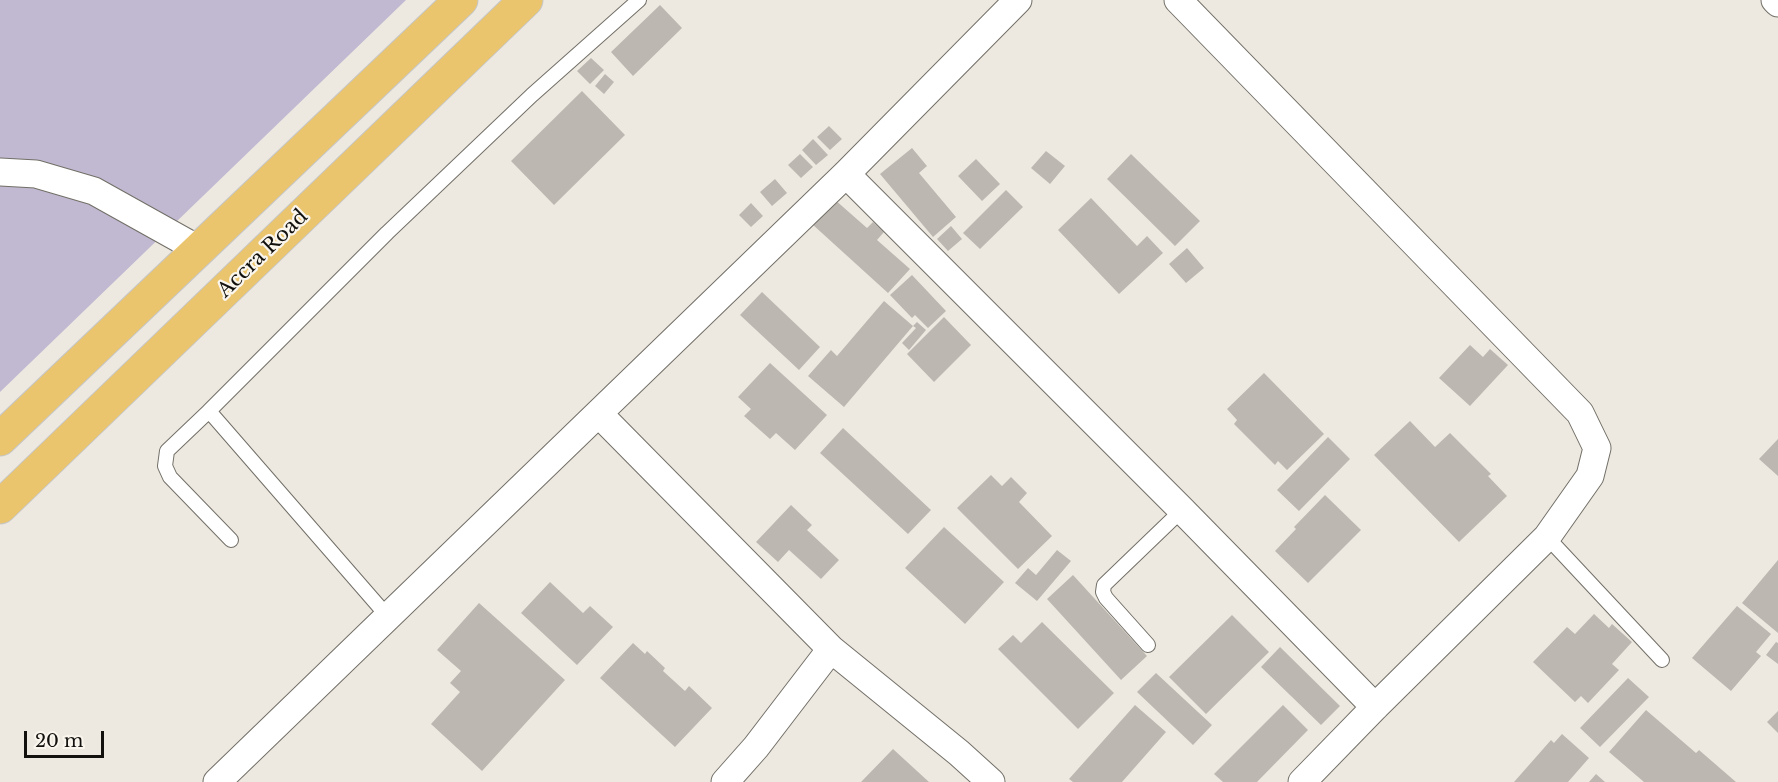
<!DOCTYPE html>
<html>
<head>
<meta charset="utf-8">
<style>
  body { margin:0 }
  #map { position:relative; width:1778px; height:782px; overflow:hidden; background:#ede9e1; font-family:"Libre Baskerville",serif }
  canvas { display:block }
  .scale { position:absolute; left:24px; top:731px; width:80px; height:27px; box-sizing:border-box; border:3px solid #12110e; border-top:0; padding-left:8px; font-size:18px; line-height:21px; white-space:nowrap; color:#12110e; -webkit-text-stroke:4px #faf6ee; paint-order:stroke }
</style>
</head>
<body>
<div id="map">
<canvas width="1778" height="782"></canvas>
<div class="scale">20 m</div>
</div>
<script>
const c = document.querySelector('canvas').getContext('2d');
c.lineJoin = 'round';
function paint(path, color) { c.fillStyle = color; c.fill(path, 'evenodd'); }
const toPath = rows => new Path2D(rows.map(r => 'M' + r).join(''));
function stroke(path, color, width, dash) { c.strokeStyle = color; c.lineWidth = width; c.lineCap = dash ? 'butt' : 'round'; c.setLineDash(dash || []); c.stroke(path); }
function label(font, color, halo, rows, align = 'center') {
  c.font = font + ' "Libre Baskerville",serif'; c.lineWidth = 4.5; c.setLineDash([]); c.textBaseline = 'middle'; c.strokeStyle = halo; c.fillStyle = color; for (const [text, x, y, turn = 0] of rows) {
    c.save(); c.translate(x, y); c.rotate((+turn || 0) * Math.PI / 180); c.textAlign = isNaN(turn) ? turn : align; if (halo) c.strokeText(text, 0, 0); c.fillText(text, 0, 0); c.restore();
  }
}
paint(toPath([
  [0,0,406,0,0,392]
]), '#c0b9d1');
paint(toPath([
  [660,5,682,28,633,76,611,52],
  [591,58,604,70,590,84,577,71],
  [605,74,614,82,604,94,595,86],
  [582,91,625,135,554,205,511,161],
  [829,126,842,139,830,150,817,137],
  [813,139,828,155,816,165,802,150],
  [912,148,927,166,919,173,956,217,933,237,880,174],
  [1046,151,1065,166,1050,184,1031,168],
  [800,154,813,167,801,178,788,165],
  [1131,154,1200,221,1175,246,1107,179],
  [976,159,1000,184,982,201,958,176],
  [775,179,787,193,772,206,760,192],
  [1006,190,1023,207,980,249,963,233],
  [1091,198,1137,246,1147,236,1163,253,1119,294,1058,230],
  [834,199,867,228,873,222,884,232,877,240,910,269,888,293,812,224],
  [751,203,763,216,751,227,739,215],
  [951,226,962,239,948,251,937,239],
  [1187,248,1204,268,1186,283,1169,264],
  [912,275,946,311,928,328,915,315,912,318,890,295],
  [762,292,820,347,799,370,740,315],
  [884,301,913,326,844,407,808,376,831,350,837,356],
  [944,317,971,345,934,382,907,354],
  [917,322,926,330,909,350,902,343,916,328,913,326],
  [1470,345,1483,357,1490,349,1508,365,1470,406,1439,378],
  [770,363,827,415,795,450,776,433,770,439,744,416,751,409,738,397],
  [1264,373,1324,434,1287,470,1278,461,1275,465,1234,424,1237,420,1227,409],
  [1410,421,1435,447,1450,433,1491,474,1488,476,1507,496,1459,542,1374,455],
  [843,428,931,510,908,534,820,453],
  [1328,437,1350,459,1299,511,1277,490],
  [1778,439,1778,476,1759,459],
  [991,475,1002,486,1011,477,1027,493,1019,502,1052,536,1018,569,957,508],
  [1325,495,1361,530,1308,583,1275,551,1296,529,1294,527],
  [791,505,812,525,807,530,839,560,821,579,789,550,778,562,756,542],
  [944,527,1004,582,965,624,905,568],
  [1057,550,1071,561,1037,601,1015,583,1028,568,1036,575],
  [1778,560,1778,633,1742,603],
  [1073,575,1147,656,1121,680,1047,599],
  [550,582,583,613,590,606,613,627,577,665,521,613],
  [479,603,565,680,482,771,431,724,460,692,450,683,461,671,437,650],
  [1737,606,1771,634,1756,652,1761,656,1731,691,1692,658],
  [1594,614,1609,628,1612,624,1632,642,1612,664,1619,670,1588,703,1581,696,1575,702,1533,662,1567,627,1575,634],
  [1232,615,1269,652,1206,714,1169,677],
  [1042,622,1114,693,1078,729,998,649,1013,635,1021,643],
  [1776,642,1778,643,1778,664,1766,655],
  [633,643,645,654,647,651,665,668,663,671,685,691,689,686,712,708,675,747,600,678],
  [1280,647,1340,706,1321,725,1261,667],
  [1156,673,1212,725,1193,745,1137,692],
  [1628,678,1649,697,1600,747,1580,728],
  [1135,705,1166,732,1122,782,1073,782,1069,779],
  [1283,705,1308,730,1257,782,1223,782,1214,774],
  [1646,710,1696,753,1699,750,1736,782,1644,782,1609,752],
  [1778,711,1778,733,1767,722],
  [1562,734,1589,758,1568,782,1514,782,1551,740,1554,743],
  [893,749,929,782,861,782],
  [1596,774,1605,782,1589,782]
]), '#bcb8b1');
const lane = toPath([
  [209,411,387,233,532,95,639,0],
  [1547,537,1662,660],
  [231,540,170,477,165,466,167,451,209,411,389,618],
  [1148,645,1106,598,1103,592,1104,585,1182,510]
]);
const street = toPath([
  [1178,0,1580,413,1597,448,1590,476,1547,537,1375,707,1302,782],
  [1775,0,1778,3],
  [0,172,36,174,94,191,198,249],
  [846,174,1182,510,1375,707],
  [599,414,831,649,959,753,991,782],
  [217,782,846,174,1018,0],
  [725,782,756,747,831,649]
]);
const highway = toPath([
  [0,439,461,0],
  [0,507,526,0]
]);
stroke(lane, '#726f67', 16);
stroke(street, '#726f67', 29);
stroke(highway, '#c6c6c5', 35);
stroke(lane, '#fff', 14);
stroke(street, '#fff', 27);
stroke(highway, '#ebc56d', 33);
label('20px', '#12110e', '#faf6ee', [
  ["Accra Road",263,254,-44]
]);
</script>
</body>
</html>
